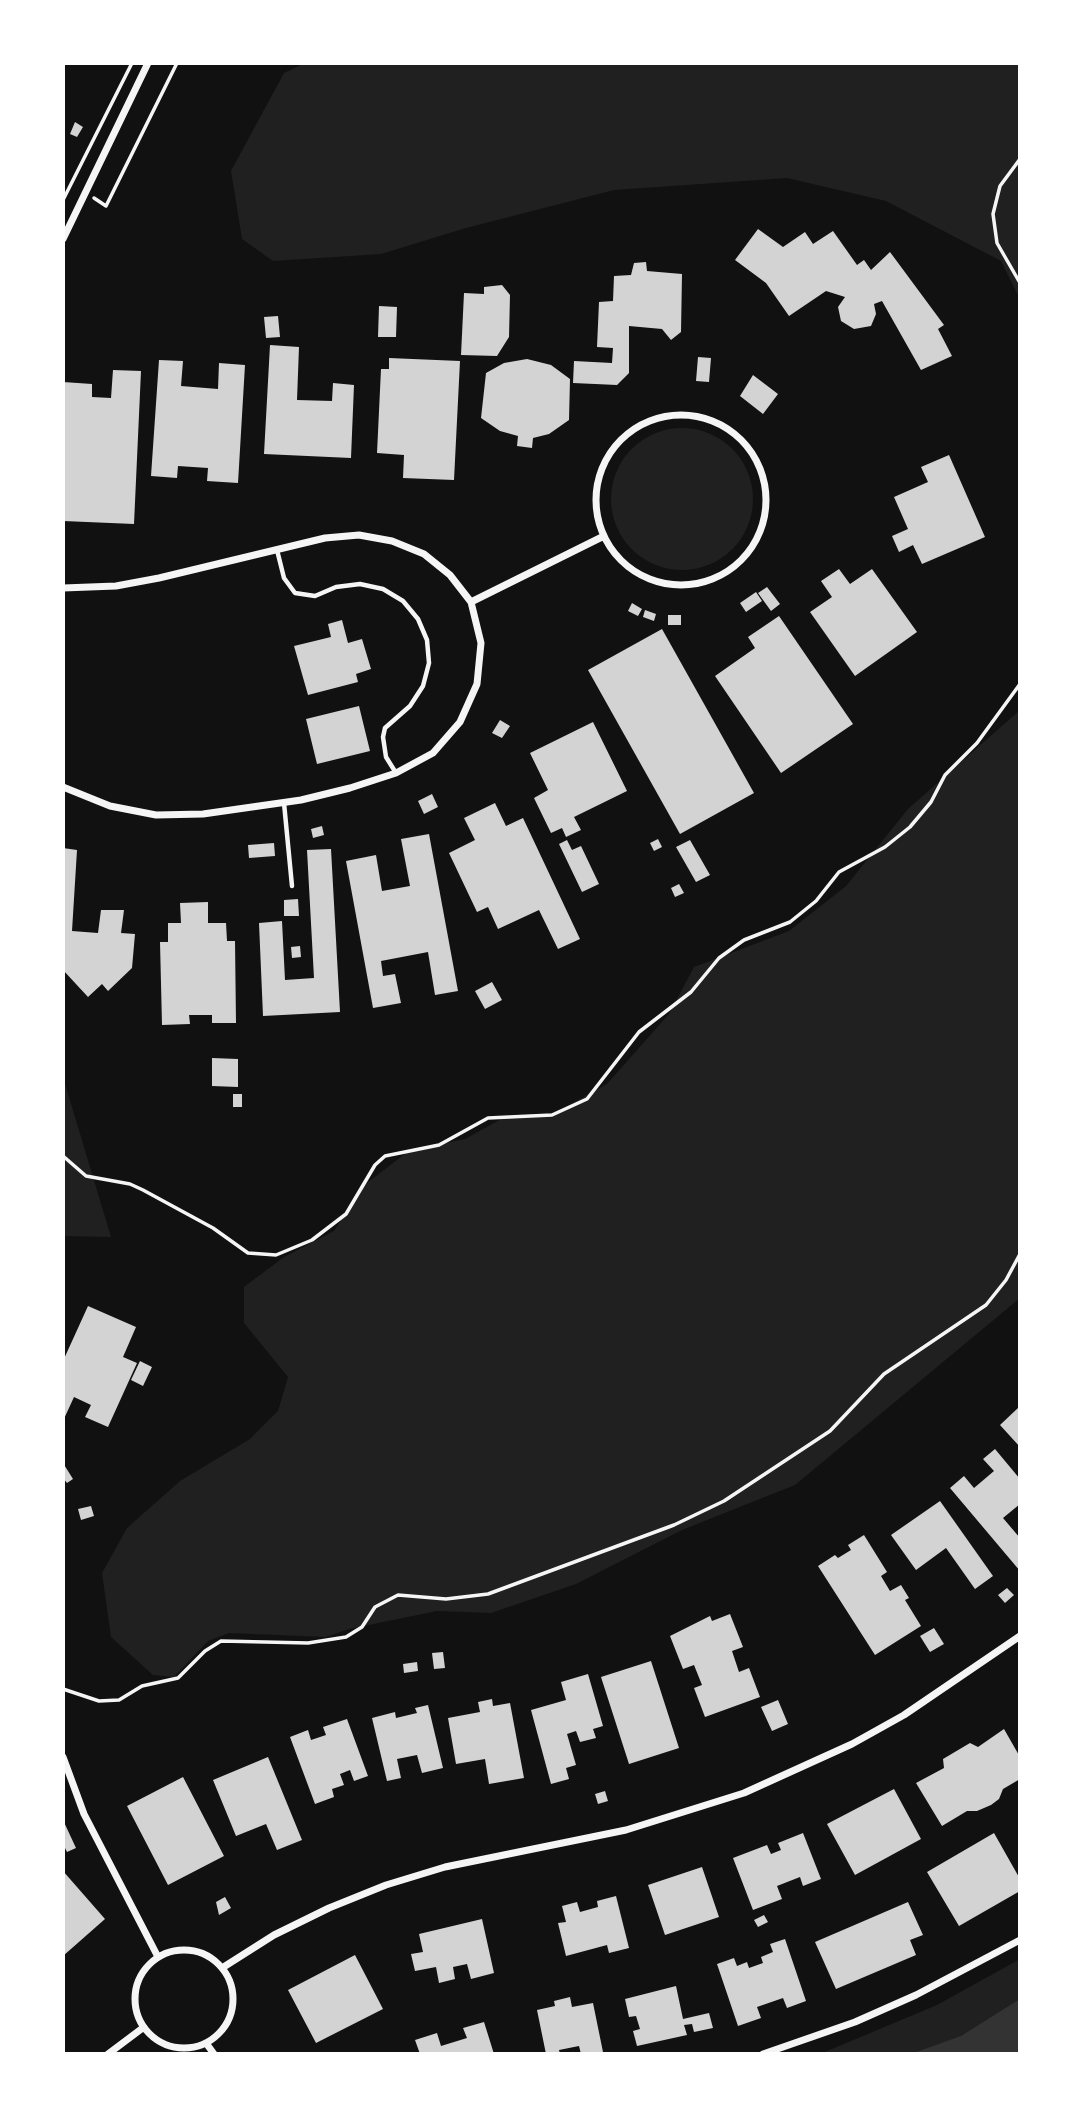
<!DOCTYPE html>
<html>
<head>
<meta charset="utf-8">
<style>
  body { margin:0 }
  #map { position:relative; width:1083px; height:2117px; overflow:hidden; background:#111; font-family:Raleway,sans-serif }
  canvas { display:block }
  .frame { position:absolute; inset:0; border:65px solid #fff; pointer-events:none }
</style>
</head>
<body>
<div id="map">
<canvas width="1083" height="2117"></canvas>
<div class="frame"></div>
</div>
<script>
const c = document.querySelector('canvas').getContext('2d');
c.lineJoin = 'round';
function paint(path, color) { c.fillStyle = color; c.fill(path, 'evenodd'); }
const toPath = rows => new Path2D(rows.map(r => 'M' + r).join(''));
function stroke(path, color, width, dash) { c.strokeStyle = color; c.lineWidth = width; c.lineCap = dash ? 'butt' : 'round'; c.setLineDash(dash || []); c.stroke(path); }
paint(toPath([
  [305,63,1020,63,1020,299,1001,261,886,201,787,178,614,190,466,228,381,254,273,261,242,239,231,171,284,73],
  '611 499a71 71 0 1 1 142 0a71 71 0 1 1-142 0Z',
  [1020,710,1020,1298,795,1485,682,1530,576,1584,491,1613,437,1611,349,1629,326,1637,229,1633,208,1641,174,1677,153,1675,111,1637,102,1573,127,1528,180,1481,250,1439,278,1411,288,1377,244,1323,244,1287,284,1257,334,1231,363,1186,410,1150,465,1139,505,1117,555,1113,607,1084,669,1014,694,967,789,931,846,886,908,809],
  [63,1077,111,1237,63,1236],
  [1020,1959,1020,2054,820,2054,937,2005]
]), '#202020');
paint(toPath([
  [1020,1999,1020,2054,911,2054,961,2036]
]), '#333');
paint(toPath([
  [75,122,83,127,77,137,70,134],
  [758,229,783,247,805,232,813,244,833,231,857,265,864,260,871,270,890,252,944,325,938,329,952,356,921,370,882,301,874,304,876,314,871,326,854,329,841,321,838,307,845,297,826,291,789,316,766,283,735,260],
  [646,262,647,271,682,274,681,332,671,340,662,329,629,326,629,373,617,385,573,383,574,361,612,363,613,348,597,347,599,302,613,301,614,276,631,275,634,263],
  [502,285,510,295,509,337,497,356,461,355,464,293,484,294,484,287],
  [379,306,397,307,396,337,378,337],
  [278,316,280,337,266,338,264,317],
  [270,345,299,347,297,400,332,401,333,383,354,385,351,458,264,454],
  [698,357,711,358,709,382,696,381],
  [389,358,460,361,454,480,403,478,404,455,377,453,381,369,389,369],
  [527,359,551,365,570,379,569,420,549,434,533,438,532,448,517,446,518,436,500,431,481,418,486,373,504,363],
  [159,360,183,361,181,386,218,389,219,363,245,365,238,483,207,481,208,468,178,466,177,478,151,476],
  [113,370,141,371,134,524,63,521,63,382,92,384,92,397,111,398],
  [753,375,778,394,763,414,740,396],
  [949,455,985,537,922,564,913,545,899,552,892,536,908,529,894,497,928,482,921,467],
  [839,569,850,584,872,569,917,632,855,676,810,612,832,597,821,581],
  [767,587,780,604,771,611,758,593],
  [756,592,762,601,746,612,740,603],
  [632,603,642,609,638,616,628,611],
  [645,610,656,614,654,621,643,617],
  [668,615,681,615,681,625,668,625],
  [779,616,853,724,781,773,715,676,755,648,748,637],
  [342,620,348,643,362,639,371,669,356,674,358,682,308,695,294,646,331,637,328,624],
  [662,629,754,793,680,834,588,670],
  [359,706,370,751,317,764,306,719],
  [500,720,510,726,502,738,492,733],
  [593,722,627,791,574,817,581,830,566,837,562,828,551,833,534,798,548,790,530,753],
  [432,794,438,807,424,814,418,801],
  [495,803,506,826,523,818,580,939,558,949,539,910,498,929,488,907,477,912,449,853,475,840,464,818],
  [322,826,324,835,313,838,311,829],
  [429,834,458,991,435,995,428,952,381,961,383,976,395,974,401,1003,373,1008,346,861,376,855,382,891,410,886,401,839],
  [658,839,662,847,654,851,650,843],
  [567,840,572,850,581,846,599,884,582,892,559,844],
  [690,840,710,875,696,882,676,847],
  [274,843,275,856,249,858,248,845],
  [63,848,77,850,72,931,98,933,101,910,124,910,121,933,135,934,132,968,108,991,102,984,88,997,63,970],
  [331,849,340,1012,263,1016,259,923,282,921,285,980,314,978,307,850],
  [679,884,684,893,675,897,671,888],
  [298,899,299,916,284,916,284,900],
  [208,902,208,923,226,923,227,941,235,941,236,1023,212,1023,212,1015,189,1015,190,1024,162,1025,160,942,168,942,168,923,181,923,180,903],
  [300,946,301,957,292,958,291,947],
  [492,982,502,1000,485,1009,475,991],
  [212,1058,238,1059,238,1087,212,1086],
  [233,1094,242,1094,242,1107,233,1107],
  [88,1306,136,1327,123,1357,137,1363,108,1427,85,1417,91,1405,74,1397,63,1421,63,1361],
  [140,1361,152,1367,143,1386,131,1380],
  [1018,1408,1020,1410,1020,1447,1000,1425],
  [995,1449,1020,1479,1020,1504,1003,1518,1020,1538,1020,1571,950,1488,964,1476,974,1488,994,1471,983,1459],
  [63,1463,73,1479,67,1483,63,1478],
  [940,1501,993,1576,975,1589,946,1548,916,1570,891,1535],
  [91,1506,94,1516,81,1520,78,1509],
  [864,1535,887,1572,881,1576,890,1591,901,1585,909,1598,905,1600,921,1626,875,1655,818,1566,835,1555,838,1558,851,1550,848,1545],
  [1007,1588,1014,1595,1005,1603,998,1595],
  [730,1614,743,1647,732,1651,739,1672,749,1668,760,1697,705,1717,694,1688,702,1685,694,1665,683,1669,670,1636,710,1616,712,1621],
  [934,1628,944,1644,930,1652,920,1636],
  [443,1652,445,1668,434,1669,432,1653],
  [651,1661,679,1748,629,1764,601,1677],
  [417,1662,418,1671,404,1673,403,1664],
  [588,1674,603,1726,593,1729,596,1738,580,1742,576,1731,567,1734,576,1765,566,1768,569,1779,551,1784,531,1710,566,1700,561,1682],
  [492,1699,493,1706,510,1703,524,1778,489,1784,485,1759,456,1764,448,1718,480,1712,478,1702],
  [778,1700,788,1724,772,1731,761,1707],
  [428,1705,443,1768,422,1773,417,1755,397,1759,401,1778,387,1781,372,1718,395,1712,396,1718,417,1713,415,1708],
  [347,1719,368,1776,354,1781,350,1770,340,1774,344,1785,332,1789,334,1797,315,1804,290,1737,308,1730,311,1740,326,1735,323,1727],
  [1004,1729,1020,1757,1020,1779,1003,1789,999,1799,991,1805,977,1811,967,1811,942,1826,916,1783,944,1768,943,1759,970,1743,978,1747],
  [268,1757,302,1840,277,1850,266,1824,236,1836,213,1780],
  [183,1777,224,1856,168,1885,127,1806],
  [894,1789,921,1839,855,1875,827,1824],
  [605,1791,608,1801,598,1804,595,1794],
  [63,1820,76,1848,67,1852,63,1844],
  [803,1833,821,1879,803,1886,800,1877,777,1886,782,1899,753,1910,733,1858,767,1845,771,1854,781,1850,778,1843],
  [994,1833,1020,1879,1020,1891,959,1926,927,1872],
  [702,1867,719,1917,665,1935,648,1885],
  [63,1871,105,1919,63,1956],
  [616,1896,629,1948,609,1953,607,1945,566,1956,558,1923,566,1922,562,1906,577,1902,580,1912,598,1907,597,1901],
  [225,1897,231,1908,219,1915,216,1902],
  [908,1902,923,1935,910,1940,916,1955,836,1989,815,1942],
  [764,1915,768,1922,758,1927,754,1920],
  [482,1919,494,1973,471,1979,467,1964,453,1967,455,1979,439,1983,436,1967,415,1971,411,1954,423,1952,419,1934],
  [785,1939,806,2001,787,2008,783,1998,757,2007,761,2018,738,2026,717,1964,734,1958,737,1966,747,1962,749,1968,763,1963,761,1957,773,1952,770,1944],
  [355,1955,383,2009,316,2043,288,1990],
  [676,1986,683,2019,709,2013,713,2028,694,2032,692,2024,684,2025,687,2035,637,2046,633,2031,640,2029,636,2016,629,2017,625,1999],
  [570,1997,572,2007,593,2003,603,2052,581,2054,579,2046,559,2050,560,2054,546,2054,537,2010,555,2006,554,2001],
  [484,2022,494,2054,420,2054,415,2040,437,2033,441,2046,467,2038,463,2028]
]), '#d3d3d3');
stroke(toPath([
  [1020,159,1000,186,993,214,997,243,1020,283],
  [94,198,106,206,177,63],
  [63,200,132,63],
  [63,1156,86,1176,130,1184,143,1190,213,1228,248,1253,276,1255,312,1240,346,1214,375,1165,385,1156,439,1145,488,1118,552,1115,587,1099,639,1032,691,992,719,958,744,940,790,922,816,901,839,872,885,847,910,827,931,802,945,775,977,743,1020,684],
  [63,1689,99,1701,119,1700,142,1686,178,1678,205,1651,221,1641,308,1643,346,1637,362,1627,375,1607,398,1595,446,1599,488,1594,674,1525,724,1501,830,1431,884,1374,986,1305,1006,1280,1020,1254]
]), '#f5f5f5', 3.5);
stroke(toPath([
  [277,550,284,578,295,593,315,596,336,587,360,584,383,589,403,601,418,619,427,640,429,663,423,686,410,706,385,728,383,737,386,757,396,773],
  [284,803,292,886]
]), '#f5f5f5', 4.5);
stroke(toPath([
  [63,239,148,63],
  '596 500a85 85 0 1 1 170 0a85 85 0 1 1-170 0Z',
  [63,588,116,586,159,578,325,538,359,535,392,541,424,554,450,575,471,602,481,643,477,684,460,722,433,753,396,773,350,788,301,800,203,814,156,815,110,806,63,787],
  [471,602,604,536],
  [63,1757,84,1814,158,1957],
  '135 1999a49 49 0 1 1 98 0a49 49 0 1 1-98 0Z',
  [222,1968,274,1935,329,1908,386,1885,445,1867,626,1830,744,1793,852,1744,904,1715,1020,1636],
  [206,2043,214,2054],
  [108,2054,144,2027],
  [763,2054,855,2022,916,1995,1020,1940]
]), '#f5f5f5', 7);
</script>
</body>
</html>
